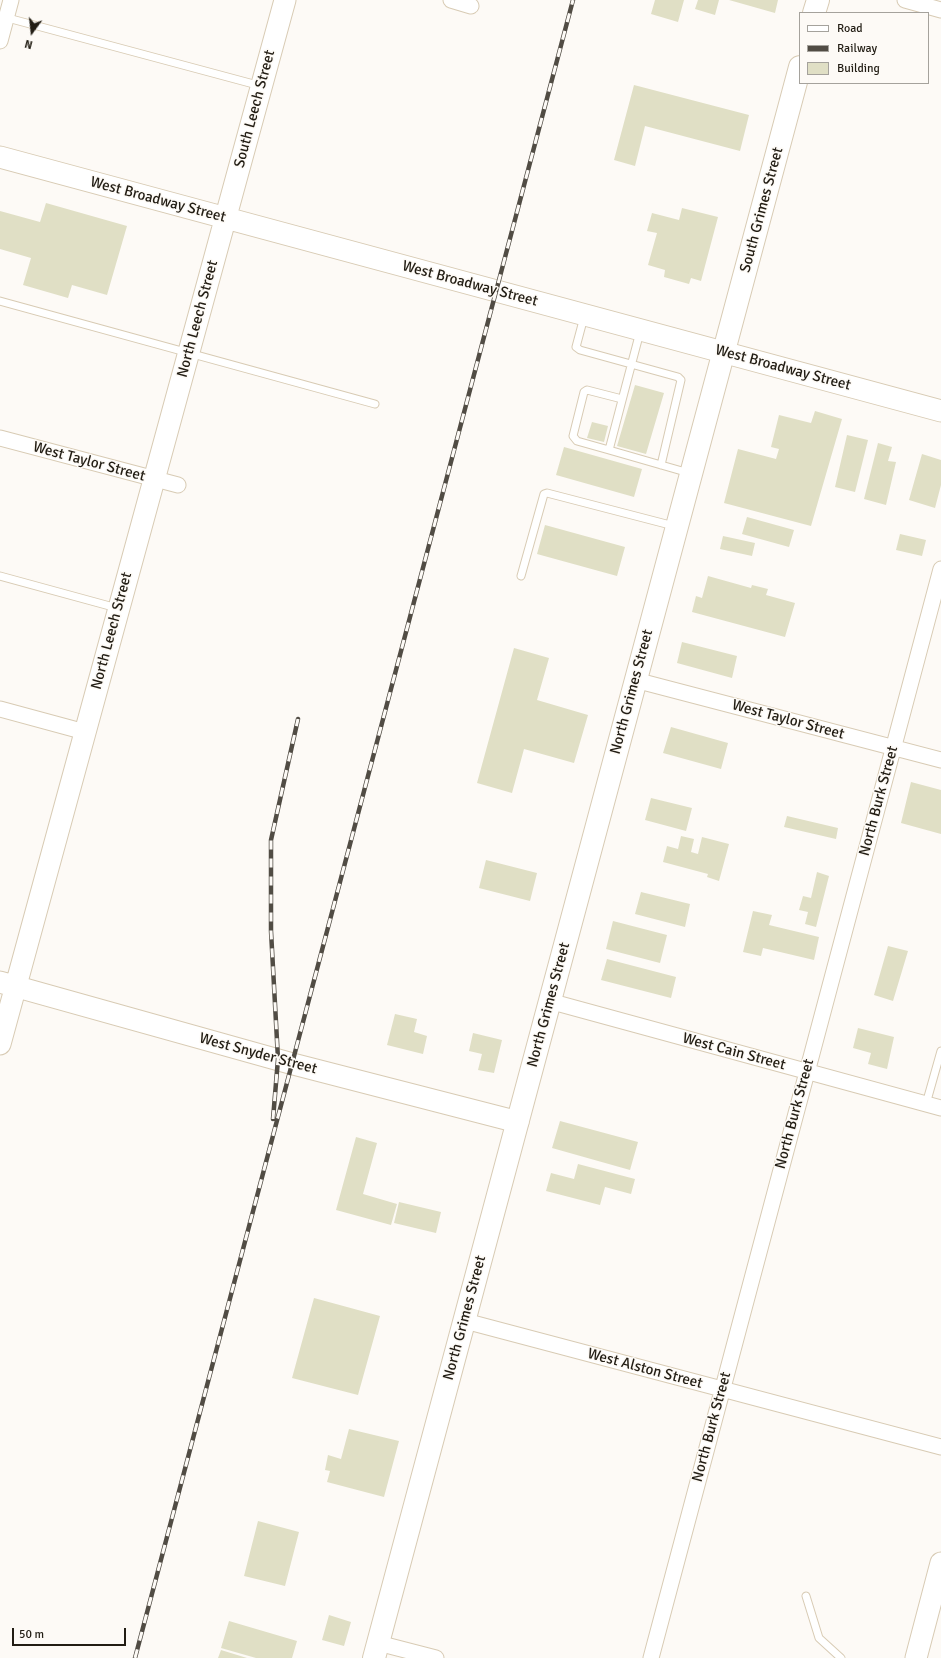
<!DOCTYPE html>
<html>
<head>
<meta charset="utf-8">
<style>
  body { margin:0 }
  #map { position:relative; width:941px; height:1658px; overflow:hidden; background:#fdfaf6; font-family:Signika,sans-serif }
  canvas { display:block }
  .legend { position:absolute; left:799px; top:12px; width:130px; height:72px; box-sizing:border-box; background:#fdfaf6; border:1px solid #a5a29c; margin:0; padding:5px 7px; list-style:none; font-size:12px; color:#221d14 }
  .legend li { display:flex; align-items:center; gap:8px; height:20px }
  .legend b { width:20px; border:1px solid #a5a29c }
  .north { position:absolute; left:12px; top:12px; width:40px; height:40px; -webkit-text-stroke:3px #fdfaf6; paint-order:stroke; rotate:195deg; font-size:11px; font-weight:700; line-height:16px; text-align:center; color:#221d14 }
  .north::after { content:''; display:block; margin:auto; width:14px; height:18px; background:#221d14; clip-path:polygon(50% 0,100% 100%,50% 72%,0 100%) }
  .scale { position:absolute; left:12px; top:1628px; width:114px; height:18px; box-sizing:border-box; border:2px solid #221d14; border-top:0; padding-left:5px; font-size:12px; line-height:14px; white-space:nowrap; color:#221d14; -webkit-text-stroke:3px #fdfaf6; paint-order:stroke }
</style>
</head>
<body>
<div id="map">
<canvas width="941" height="1658"></canvas>
<ul class="legend">
<li><b style="height:5px;background:#fff"></b>Road</li>
<li><b style="height:5px;background:#514c44"></b>Railway</li>
<li><b style="height:11px;background:#e0dfc5"></b>Building</li>
</ul>
<div class="north">N</div>
<div class="scale">50 m</div>
</div>
<script>
const c = document.querySelector('canvas').getContext('2d');
c.lineJoin = 'round';
function paint(path, color) { c.fillStyle = color; c.fill(path, 'evenodd'); }
const toPath = rows => new Path2D(rows.map(r => 'M' + r).join(''));
function stroke(path, color, width, dash) { c.strokeStyle = color; c.lineWidth = width; c.lineCap = dash ? 'butt' : 'round'; c.setLineDash(dash || []); c.stroke(path); }
function label(font, color, halo, rows, align = 'center') {
  c.font = font + ' Signika,sans-serif'; c.lineWidth = 3; c.setLineDash([]); c.textBaseline = 'middle'; c.strokeStyle = halo; c.fillStyle = color; for (const [text, x, y, turn = 0] of rows) {
    c.save(); c.translate(x, y); c.rotate((+turn || 0) * Math.PI / 180); c.textAlign = isNaN(turn) ? turn : align; if (halo) c.strokeText(text, 0, 0); c.fillText(text, 0, 0); c.restore();
  }
}
paint(toPath([
  [655,0,684,0,678,22,651,14],
  [698,0,719,0,715,15,695,9],
  [729,0,778,0,775,13],
  [634,85,749,115,740,151,645,126,635,166,614,160],
  [46,203,127,226,107,295,72,285,68,298,23,285,31,258,0,249,0,211,40,222],
  [682,208,718,217,701,281,691,278,689,284,664,277,665,270,648,265,657,233,647,231,652,213,679,220],
  [635,385,664,393,646,454,617,446],
  [815,411,842,419,811,526,724,503,738,449,776,459,779,449,771,447,779,415,811,423],
  [592,422,608,426,604,442,587,438],
  [847,435,868,440,855,492,835,487],
  [878,443,892,447,888,461,896,462,886,505,864,499],
  [564,447,642,469,634,497,556,475],
  [922,454,941,460,941,485,935,508,909,500],
  [747,517,794,530,789,547,742,534],
  [545,525,625,547,617,576,537,554],
  [900,534,926,540,922,556,896,550],
  [723,536,755,543,752,556,720,549],
  [708,576,751,588,752,585,768,589,766,595,795,603,785,637,692,612,696,596,702,598],
  [682,642,737,656,732,678,677,663],
  [514,648,549,658,537,700,588,715,574,763,524,749,512,793,477,783],
  [671,727,728,743,721,769,663,753],
  [911,782,941,790,941,834,901,823],
  [651,798,692,808,686,831,645,820],
  [787,816,838,828,836,839,784,827],
  [681,836,694,839,691,852,698,854,702,837,729,844,719,881,707,877,708,874,663,862,667,846,678,849],
  [486,860,537,873,530,901,479,888],
  [817,872,829,876,816,927,805,924,808,912,799,910,803,896,811,898],
  [641,892,690,904,685,927,635,914],
  [753,911,772,915,769,925,819,937,814,960,763,948,761,956,743,952],
  [613,921,667,935,660,963,606,949],
  [888,946,908,951,893,1001,874,995],
  [607,959,676,977,671,998,601,980],
  [395,1014,417,1019,414,1032,427,1036,423,1054,387,1045],
  [858,1028,894,1037,887,1069,868,1064,871,1053,853,1048],
  [473,1033,502,1040,494,1073,478,1070,482,1054,469,1051],
  [560,1121,638,1142,630,1170,552,1148],
  [356,1137,377,1143,363,1194,397,1204,391,1225,336,1210],
  [578,1164,635,1179,631,1194,605,1187,600,1205,546,1191,551,1173,574,1179],
  [399,1202,441,1212,436,1233,394,1223],
  [314,1298,380,1316,358,1395,292,1378],
  [349,1429,399,1441,384,1497,327,1482,330,1471,325,1470,328,1455,341,1459],
  [258,1521,299,1532,285,1586,244,1576],
  [329,1615,351,1622,344,1646,322,1640],
  [229,1621,297,1641,292,1658,256,1658,221,1648],
  [221,1650,247,1658,218,1658]
]), '#e0dfc5');
const lane = toPath([
  [4,17,261,86],
  [0,301,375,404],
  [584,317,576,347,580,350,678,377,681,380,661,465],
  [622,399,587,390,584,392,573,436,577,441,609,450,626,385,640,332],
  [609,450,689,473],
  [0,576,117,608],
  [521,576,544,494,547,493,674,526],
  [926,1104,941,1051],
  [806,1596,819,1638,841,1658]
]);
const street = toPath([
  [451,0,471,6],
  [905,0,941,10],
  [0,41,11,0],
  [0,438,178,485],
  [635,680,941,760],
  [0,709,85,732],
  [549,1001,941,1108],
  [465,1321,941,1447],
  [378,1643,436,1658],
  [651,1658,941,569]
]);
const secondary = toPath([
  [0,157,941,411],
  [0,982,293,1064,518,1122],
  [0,1044,285,0],
  [916,1658,941,1563]
]);
const primary = toPath([
  [814,13,818,0],
  [374,1658,800,67]
]);
stroke(lane, '#d8cbb4', 9);
stroke(street, '#d8cbb4', 17);
stroke(secondary, '#d8cbb4', 23);
stroke(primary, '#d8cbb4', 24);
stroke(lane, '#fff', 7);
stroke(street, '#fff', 15);
stroke(secondary, '#fff', 21);
stroke(primary, '#fff', 22);
const rail = toPath([
  [273,1119,278,1059,271,931,271,840,298,719],
  [135,1658,573,0]
]);
stroke(rail, '#514c44', 4.5);
stroke(rail, '#fdfaf6', 3, [9]);
label('15px', '#221d14', '#fdfaf6', [
  ["South Leech Street",255,109,-75],
  ["West Broadway Street",158,200,15],
  ["South Grimes Street",762,210,-75],
  ["West Broadway Street",470,284,15],
  ["North Leech Street",198,319,-75],
  ["West Broadway Street",783,368,15],
  ["West Taylor Street",89,462,15],
  ["North Leech Street",112,631,-75],
  ["North Grimes Street",632,692,-75],
  ["West Taylor Street",788,720,15],
  ["North Burk Street",879,801,-75],
  ["North Grimes Street",549,1005,-75],
  ["West Cain Street",734,1052,15],
  ["West Snyder Street",258,1054,15],
  ["North Burk Street",795,1114,-75],
  ["North Grimes Street",465,1318,-75],
  ["West Alston Street",645,1369,15],
  ["North Burk Street",712,1427,-75]
]);
</script>
</body>
</html>
